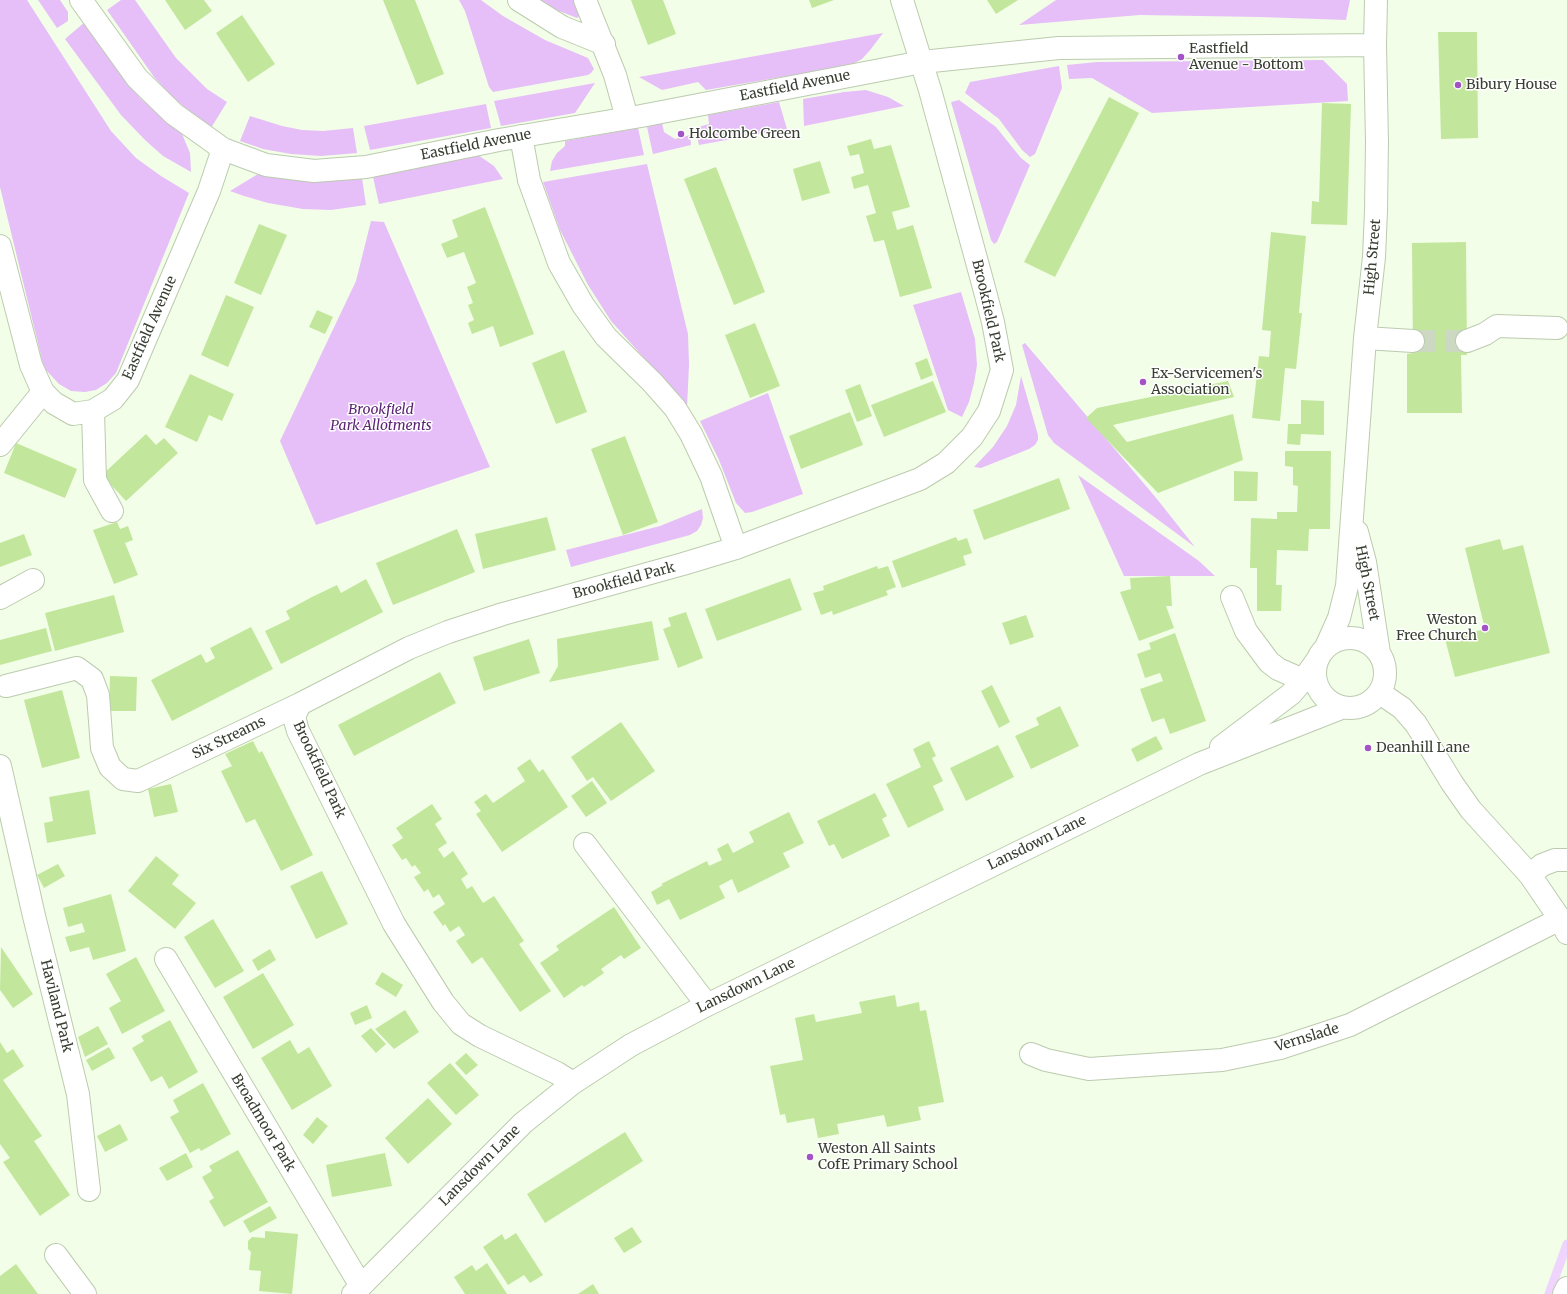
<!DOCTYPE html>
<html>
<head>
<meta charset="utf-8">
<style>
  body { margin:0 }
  canvas { display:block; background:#f2fee7 }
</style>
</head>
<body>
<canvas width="1567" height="1294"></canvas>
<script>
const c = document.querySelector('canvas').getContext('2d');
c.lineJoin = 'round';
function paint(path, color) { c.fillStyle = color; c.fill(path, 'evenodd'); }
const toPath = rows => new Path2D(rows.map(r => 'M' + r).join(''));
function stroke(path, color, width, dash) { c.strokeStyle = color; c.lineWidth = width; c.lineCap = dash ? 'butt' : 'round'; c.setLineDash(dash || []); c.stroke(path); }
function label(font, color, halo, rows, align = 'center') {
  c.font = font + ' Merriweather,serif'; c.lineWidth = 3; c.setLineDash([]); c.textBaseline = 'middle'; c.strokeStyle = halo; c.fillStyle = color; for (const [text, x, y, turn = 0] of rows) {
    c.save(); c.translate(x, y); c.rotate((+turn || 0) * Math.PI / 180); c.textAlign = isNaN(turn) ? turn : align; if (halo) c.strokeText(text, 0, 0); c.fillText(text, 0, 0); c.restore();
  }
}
paint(toPath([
  [0,0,27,0,111,131,136,158,161,176,189,193,116,373,107,383,96,390,85,392,71,391,59,384,44,368,0,187],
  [38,0,60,0,68,12,68,21,57,28],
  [121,0,135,0,176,58,207,89,227,102,211,128,173,98,154,77,107,10],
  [459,0,481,0,503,16,545,40,588,58,594,69,591,73,588,75,493,92,489,87,465,11],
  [539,0,577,0,580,16,577,18,554,9],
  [1056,0,1350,0,1346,20,1260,17,1140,15,1019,25],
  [86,21,140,98,182,134,190,153,191,172,163,156,145,140,121,115,65,39],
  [883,33,871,49,862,59,851,65,706,90,698,82,662,90,639,77],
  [1323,60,1347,84,1348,101,1152,113,1092,78,1069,79,1067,65,1097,62],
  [1059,66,1062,88,1035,154,1030,157,1022,150,999,119,965,93,970,82],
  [595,83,575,113,501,126,494,101],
  [866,90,888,97,904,106,804,126,803,99,844,92],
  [959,100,996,127,1021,158,1030,165,997,242,994,244,991,240,951,102],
  [779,102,787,129,699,145,695,128,709,124,708,115],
  [486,104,491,128,370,150,364,126],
  [250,116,282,126,302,130,323,131,353,128,357,153,321,156,291,154,263,149,240,141],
  [662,123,664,132,675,139,690,135,691,145,653,154,647,127],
  [638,128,644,155,550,171,552,161,557,153,565,146,565,141],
  [478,155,494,166,503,179,379,204,373,177],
  [647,164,688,334,689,365,687,408,670,387,611,321,588,285,560,230,543,182],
  [258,174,291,180,336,181,362,178,366,205,331,210,303,209,268,203,244,196,230,191],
  [371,221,384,222,490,467,316,525,280,441,356,281],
  [961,292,975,339,977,365,974,383,969,402,962,417,948,410,913,305],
  [1025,343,1157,499,1195,547,1054,443,1048,435,1022,345],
  [1021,376,1038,435,1038,440,1035,445,1029,449,981,468,974,467,993,447,1007,426,1016,405],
  [768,393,803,494,752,512,745,513,736,503,719,460,700,421],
  [1078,475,1199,561,1215,576,1124,576],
  [702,509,703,518,701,525,697,531,690,535,571,567,566,550,660,526]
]), '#e6bff9');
stroke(toPath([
  [1549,1294,1567,1244]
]), '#efd4fe', 9);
paint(toPath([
  [165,0,204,0,212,11,185,30],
  [383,0,415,0,444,74,417,85],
  [631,0,663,0,676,34,648,45],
  [809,0,834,0,812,8],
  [987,0,1018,0,996,14],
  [242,15,275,64,248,82,216,33],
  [1438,32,1477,32,1478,138,1441,139],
  [1109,97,1139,113,1055,277,1024,262],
  [1322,103,1351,104,1347,225,1311,224,1312,201,1319,202],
  [871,139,874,149,891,145,910,207,892,212,897,230,913,225,932,288,900,297,884,240,874,242,866,216,876,213,868,185,854,189,851,177,864,173,859,154,850,156,847,146],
  [820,161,830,193,802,201,793,169],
  [716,167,765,292,734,305,684,179],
  [485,207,534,334,500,347,493,326,472,334,468,323,474,320,468,305,473,303,467,287,476,283,464,252,447,258,441,244,458,237,452,220],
  [259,224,287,235,261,295,234,283],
  [1271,232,1306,236,1299,313,1302,313,1296,369,1285,368,1280,421,1252,418,1259,356,1269,357,1271,331,1262,330],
  [1466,242,1467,355,1461,355,1462,413,1407,413,1407,354,1413,353,1412,243],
  [226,295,254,307,228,367,201,355],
  [317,310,333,317,325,334,309,327],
  [755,323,780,386,750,398,725,335],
  [564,350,587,412,556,424,532,363],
  [927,358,933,375,921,380,915,363],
  [190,374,234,394,222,421,209,415,197,442,165,427],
  [933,381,946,412,884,437,871,405],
  [1228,381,1234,397,1113,425,1127,442,1233,414,1243,460,1158,493,1086,418,1097,408],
  [860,384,872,416,857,422,845,390],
  [1301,400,1324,401,1324,435,1301,434,1300,445,1287,444,1288,424,1301,424],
  [850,412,863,445,801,469,789,436],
  [146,434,156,445,164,438,178,453,126,501,102,475],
  [625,436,658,522,623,535,591,449],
  [16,443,77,469,65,498,4,473],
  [1285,451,1331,451,1330,529,1309,529,1308,551,1277,550,1276,585,1282,585,1281,611,1257,611,1257,568,1250,568,1251,518,1277,519,1277,512,1297,512,1298,486,1293,485,1293,467,1285,466],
  [1234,471,1258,472,1257,501,1234,501],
  [1059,478,1070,509,984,540,973,510],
  [547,517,556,550,483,569,475,534],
  [117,522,120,529,128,526,133,540,125,543,138,575,114,584,93,530],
  [457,529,475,572,393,605,376,563],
  [24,534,32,555,0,567,0,543],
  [956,537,958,541,967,538,972,553,963,556,966,565,902,588,892,561],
  [1500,539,1503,550,1523,545,1550,653,1455,677,1445,639,1485,629,1465,548],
  [877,566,878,569,888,566,896,587,886,591,888,595,833,615,832,611,821,615,813,593,824,590,823,586],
  [1170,576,1172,606,1166,606,1174,628,1139,641,1120,592,1131,589,1130,578],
  [790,578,802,610,717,641,705,609],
  [366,579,383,612,281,664,265,631,290,619,286,611,312,597,337,585,341,593],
  [114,595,124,632,55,651,45,613],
  [686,612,703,658,678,668,663,629,671,626,668,618],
  [1026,615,1034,637,1010,645,1002,623],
  [652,621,659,660,549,682,558,666,557,639],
  [251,627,273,669,172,721,151,680,201,654,206,663,215,658,210,648],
  [46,628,52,651,0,665,0,640],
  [1175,633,1206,721,1170,734,1164,718,1152,722,1140,689,1163,681,1160,673,1145,678,1137,654,1151,649,1149,643],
  [529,639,540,673,484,691,473,657],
  [440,672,456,703,354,756,338,725],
  [110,676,137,677,136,711,109,711],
  [992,685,1010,722,999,728,981,691],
  [62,690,80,758,42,768,24,700],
  [1060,706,1079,746,1031,769,1015,736,1039,725,1036,718],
  [621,722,655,771,611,801,593,777,587,781,571,757],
  [1156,736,1163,749,1137,762,1131,749],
  [253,741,259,753,262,751,313,855,281,871,255,819,246,823,221,771,232,766,225,754],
  [929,741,936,756,932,758,943,781,933,786,944,810,908,828,886,784,921,767,913,749],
  [998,745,1014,777,966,801,950,768],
  [530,759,539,772,543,769,568,807,502,852,476,814,481,811,474,802,486,794,493,803,525,781,517,768],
  [592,781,607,803,586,817,571,796],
  [171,784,178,812,154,817,148,789],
  [89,790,96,834,47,843,44,823,53,821,49,797],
  [875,793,887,816,882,819,890,836,842,859,834,844,829,846,817,821],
  [432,804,442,819,435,824,447,843,438,849,444,858,453,851,468,874,461,879,467,889,472,886,483,903,494,896,524,941,519,944,551,991,520,1012,482,957,472,964,456,941,465,935,459,926,450,932,445,924,443,926,433,912,445,904,439,894,433,898,428,889,424,892,414,877,421,873,415,865,412,867,406,858,402,860,392,845,403,838,396,828],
  [789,812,804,843,783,853,790,867,738,893,732,879,719,886,725,898,680,920,669,899,657,905,651,892,663,885,661,884,707,861,709,866,722,860,717,849,728,843,733,853,754,842,749,832],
  [156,856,179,875,172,884,196,903,175,929,128,891],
  [58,864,65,876,44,888,37,875],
  [322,871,348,924,316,939,290,886],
  [111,894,126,951,93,960,89,947,70,952,65,937,85,932,82,923,68,927,63,908],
  [614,907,641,948,624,959,621,955,601,969,604,973,584,987,582,985,564,998,540,963,559,950,556,946],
  [213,919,244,971,215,988,184,937],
  [1,947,33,994,13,1008,0,990],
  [270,949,276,960,258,971,252,960],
  [136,957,165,1011,122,1034,109,1008,121,1001,106,974],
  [382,972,403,985,396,997,375,984],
  [263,973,294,1025,253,1049,223,997],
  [895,995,897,1007,919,1002,920,1011,926,1010,944,1102,918,1107,921,1120,887,1127,884,1115,837,1124,839,1134,818,1138,814,1118,787,1123,785,1114,780,1115,770,1066,803,1060,795,1018,814,1014,816,1022,862,1013,859,1002],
  [367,1005,372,1018,355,1025,350,1013],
  [405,1010,419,1032,394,1049,375,1029],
  [170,1020,198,1072,169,1089,162,1076,151,1082,132,1048,144,1041,141,1036],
  [98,1026,108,1044,85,1057,78,1037],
  [371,1028,386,1044,376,1053,361,1036],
  [290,1040,298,1054,309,1047,332,1086,292,1110,261,1058],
  [0,1042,7,1053,13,1049,24,1066,3,1080,42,1136,34,1141,70,1195,40,1216,3,1162,10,1158,0,1144],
  [109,1047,115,1058,92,1071,86,1060],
  [466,1053,478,1065,466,1075,455,1063],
  [450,1063,479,1095,456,1115,427,1083],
  [203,1083,231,1134,201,1151,199,1148,190,1153,170,1117,179,1112,173,1100],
  [428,1098,452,1124,408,1164,385,1138],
  [317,1117,328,1126,313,1144,303,1135],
  [120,1124,128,1140,105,1152,97,1136],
  [625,1132,643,1161,545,1223,527,1194],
  [238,1150,268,1202,224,1227,209,1201,214,1198,202,1177,212,1171,209,1166],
  [186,1153,193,1167,167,1181,159,1168],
  [385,1153,392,1186,332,1197,326,1165],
  [270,1206,277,1218,250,1233,243,1221],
  [632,1227,642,1242,624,1253,614,1238],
  [265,1231,298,1234,292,1294,259,1291,261,1271,249,1270,251,1252,248,1249,248,1241,252,1237,265,1238],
  [516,1233,543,1275,530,1283,524,1275,508,1285,483,1247,502,1234,505,1240],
  [487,1263,507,1294,465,1294,454,1277,472,1265,476,1271],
  [16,1264,38,1294,0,1294,0,1276],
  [593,1284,599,1294,578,1294]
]), '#c2e79c');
stroke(toPath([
  [1413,341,1467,341]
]), '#cdd8c3', 22, [22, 11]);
const minor = toPath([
  [81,0,137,78,174,114,223,149,266,165,314,171,366,167,499,140,641,116,922,62,1059,48,1375,45],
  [519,0,562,27,604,44],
  [585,0,615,75,627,118],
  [521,136,529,180,559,263,583,305,606,337,652,382,675,408,691,434,711,476,736,548],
  [0,246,31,365,43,392,54,403,73,414,93,411,113,399,128,380,209,191,223,149],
  [1365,338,1413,341],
  [1467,341,1485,334,1497,326,1557,328],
  [93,411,95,480,112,511],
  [0,445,43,392],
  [1357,532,1365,562,1379,653],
  [1232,597,1246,631,1269,662,1278,669,1303,680],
  [0,598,33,580],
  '1315 673a35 35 0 1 1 70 0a35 35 0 1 1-70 0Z',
  [1326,647,1339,618,1347,586,1365,338,1374,257,1376,211,1377,142,1375,45,1376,0],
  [6,686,77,668,92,679,98,695,102,748,110,767,123,779,138,781,300,704],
  [1380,693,1402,708,1416,724,1452,783,1471,810,1530,875,1560,919,1567,933],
  [1221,747,1291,694,1303,680,1318,659],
  [0,766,34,916,78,1094,89,1190],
  [585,844,707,1005],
  [1530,875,1542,865,1555,860,1567,860],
  [166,959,361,1286],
  [1031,1054,1046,1060,1089,1069,1222,1060,1280,1048,1350,1025,1560,919],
  [573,1083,557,1073,480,1036,461,1024,443,1002,394,924,298,731,294,717,300,704,409,648,448,632,503,614,683,564,736,548,920,479,946,463,972,437,989,411,1002,370,993,322,983,284,930,90,902,0],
  [56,1255,85,1294],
  [353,1294,523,1123,573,1083,631,1045,707,1005,1199,764,1341,708],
  [1564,1294,1567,1288]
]);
stroke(minor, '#bccbaf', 24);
stroke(minor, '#fff', 22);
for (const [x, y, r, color] of [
  [1181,57,4,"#a253c4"],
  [1458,85,4,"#a253c4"],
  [681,134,4,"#a253c4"],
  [1143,382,4,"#a253c4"],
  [1485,628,4,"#a253c4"],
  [1368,748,4,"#a253c4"],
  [810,1157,4,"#a253c4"]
]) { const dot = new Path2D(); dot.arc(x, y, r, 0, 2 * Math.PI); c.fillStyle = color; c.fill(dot); stroke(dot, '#fff', 1.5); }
label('14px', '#383e32', '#fff', [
  ["Eastfield",1189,49],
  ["Avenue - Bottom",1189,65],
  ["Bibury House",1466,85],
  ["Holcombe Green",689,134],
  ["Ex-Servicemen's",1151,374],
  ["Association",1151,390],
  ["Weston",1477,620,"right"],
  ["Free Church",1477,636,"right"],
  ["Deanhill Lane",1376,748],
  ["Weston All Saints",818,1149],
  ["CofE Primary School",818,1165]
], 'left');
label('14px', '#383e32', '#fff', [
  ["Eastfield Avenue",795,86,-11],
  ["Eastfield Avenue",476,145,-11],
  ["High Street",1373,257,-85],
  ["Brookfield Park",988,311,77],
  ["Eastfield Avenue",150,328,-66],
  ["Brookfield Park",624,581,-15],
  ["High Street",1367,583,79],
  ["Six Streams",229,738,-26],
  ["Brookfield Park",319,770,65],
  ["Lansdown Lane",1037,843,-26],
  ["Lansdown Lane",746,986,-26],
  ["Haviland Park",56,1006,76],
  ["Vernslade",1307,1038,-17],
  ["Broadmoor Park",263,1123,59],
  ["Lansdown Lane",480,1166,-45]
]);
label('italic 14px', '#5c2473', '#fff', [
  ["Brookfield",381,410],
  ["Park Allotments",381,426]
]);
</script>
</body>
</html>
